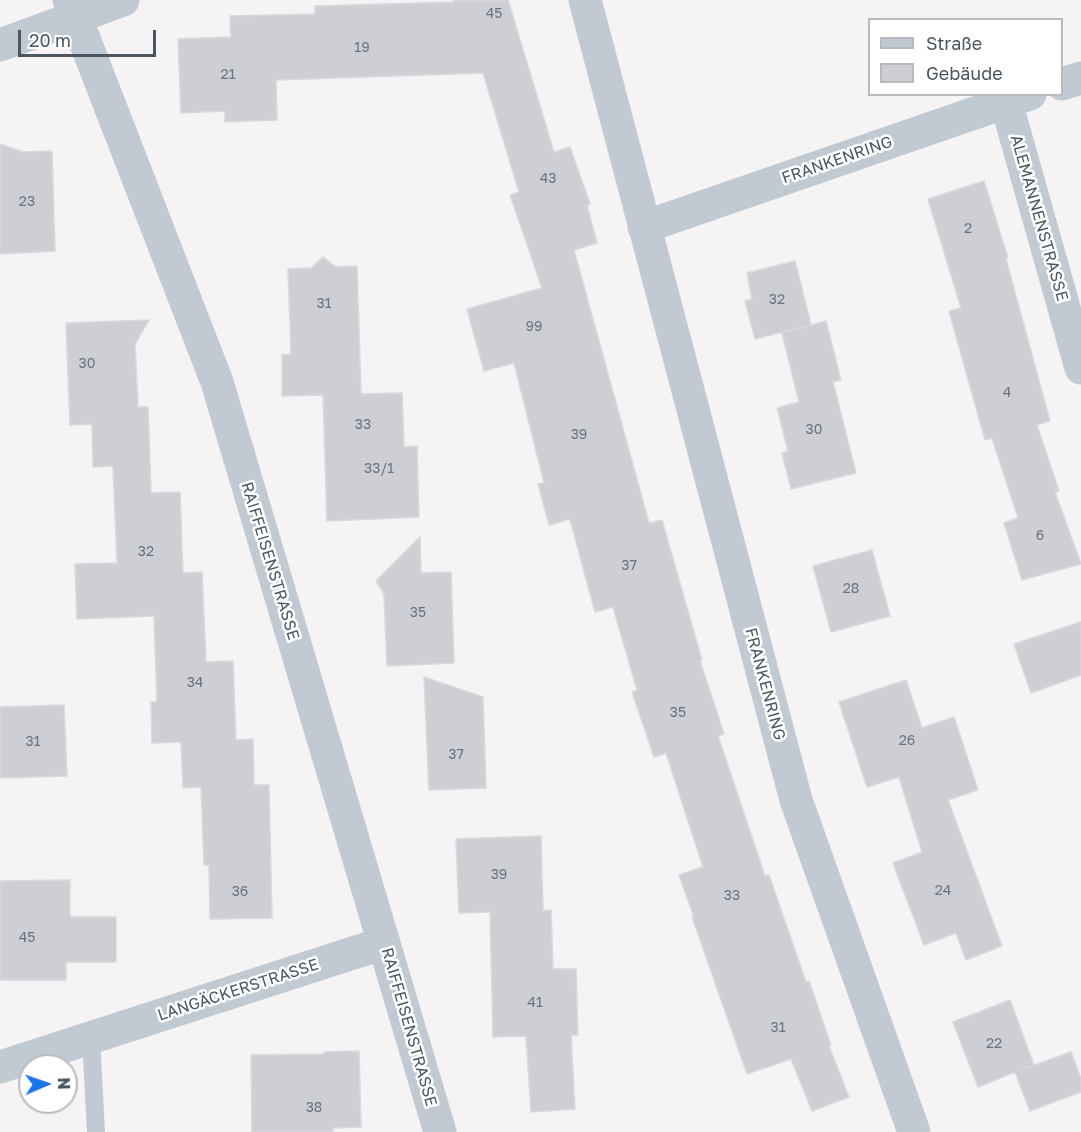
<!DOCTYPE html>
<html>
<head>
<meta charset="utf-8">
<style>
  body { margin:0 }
  #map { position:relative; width:1081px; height:1132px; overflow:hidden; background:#f5f3f3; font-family:"Golos Text",sans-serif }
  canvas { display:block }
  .legend { position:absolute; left:868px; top:18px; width:195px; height:78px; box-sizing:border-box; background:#fff; border:2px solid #b7bbc0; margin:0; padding:8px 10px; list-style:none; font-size:18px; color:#4a5661 }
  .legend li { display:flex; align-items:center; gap:12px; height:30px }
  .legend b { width:30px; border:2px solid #b7bbc0 }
  .north { position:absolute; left:18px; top:1054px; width:60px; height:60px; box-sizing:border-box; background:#fff; border:2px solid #b7bbc0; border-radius:50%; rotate:88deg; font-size:16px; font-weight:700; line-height:24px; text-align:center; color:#4a5661 }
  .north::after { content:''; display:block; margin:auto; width:21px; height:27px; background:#1a73e8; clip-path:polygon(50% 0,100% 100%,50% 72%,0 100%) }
  .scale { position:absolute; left:18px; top:30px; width:138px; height:27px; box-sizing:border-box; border:3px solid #4a5661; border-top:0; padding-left:8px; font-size:18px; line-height:21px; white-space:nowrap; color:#4a5661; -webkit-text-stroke:4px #fff; paint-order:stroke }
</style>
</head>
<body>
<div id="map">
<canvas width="1081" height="1132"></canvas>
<ul class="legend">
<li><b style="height:8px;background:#c1cad2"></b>Straße</li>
<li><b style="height:16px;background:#cdcfd5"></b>Gebäude</li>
</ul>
<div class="north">N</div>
<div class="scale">20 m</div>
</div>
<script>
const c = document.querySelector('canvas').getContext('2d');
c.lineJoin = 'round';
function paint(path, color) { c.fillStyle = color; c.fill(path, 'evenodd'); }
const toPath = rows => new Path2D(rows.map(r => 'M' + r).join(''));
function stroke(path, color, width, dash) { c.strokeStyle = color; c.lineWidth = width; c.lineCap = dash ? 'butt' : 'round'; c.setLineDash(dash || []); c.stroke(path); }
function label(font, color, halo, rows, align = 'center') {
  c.font = font + ' "Golos Text",sans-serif'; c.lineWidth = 5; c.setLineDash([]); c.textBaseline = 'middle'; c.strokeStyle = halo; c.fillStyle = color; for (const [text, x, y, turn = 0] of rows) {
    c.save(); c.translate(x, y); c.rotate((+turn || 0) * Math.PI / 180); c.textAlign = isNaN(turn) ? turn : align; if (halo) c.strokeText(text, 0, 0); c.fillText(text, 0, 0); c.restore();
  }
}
const building = toPath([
  [453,0,508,0,554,152,570,147,590,204,587,205,597,243,574,250,649,523,662,520,702,660,700,661,724,734,718,736,765,876,769,875,806,982,809,981,831,1045,829,1046,849,1097,812,1111,791,1059,747,1074,692,917,694,917,679,875,703,867,666,753,654,757,632,692,637,690,613,607,595,612,570,519,549,525,538,484,544,483,514,363,484,371,467,309,542,288,510,195,519,192,483,73,276,80,277,120,225,122,225,111,181,113,178,39,231,37,230,16,315,14,315,6,454,2,453,0],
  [0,144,23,152,52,151,55,251,0,254,0,144],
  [984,181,1008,258,1006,259,1050,421,1037,425,1059,491,1055,492,1081,564,1022,580,1004,523,1018,518,992,438,985,440,949,311,961,308,928,199,984,181],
  [323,257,336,267,357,266,361,394,402,393,404,447,417,446,419,517,327,521,323,395,282,396,282,355,291,354,288,269,311,268,323,257],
  [795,261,811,325,755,339,745,301,752,299,747,273,795,261],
  [149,320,135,344,138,407,148,407,151,493,180,492,183,573,202,572,206,662,233,661,236,740,253,739,254,785,269,785,272,918,210,919,209,865,204,865,201,787,183,788,181,742,152,743,151,702,157,702,154,616,77,619,75,564,117,563,113,466,93,467,92,424,70,425,66,323,149,320],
  [826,321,841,380,833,382,856,473,791,489,782,453,788,451,777,408,799,402,782,333,826,321],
  [420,537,421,573,451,572,454,663,387,666,384,594,376,581,420,537],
  [872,550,890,616,831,632,813,566,872,550],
  [1081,622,1081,675,1031,693,1014,644,1081,622],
  [424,677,483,697,486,788,429,790,424,677],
  [906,680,922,728,954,717,978,790,948,800,1002,946,966,960,956,933,924,945,893,863,922,852,899,777,867,787,839,702,906,680],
  [64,705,67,776,0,778,0,707,64,705],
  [541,836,543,911,551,910,553,969,576,969,578,1035,571,1035,575,1109,531,1112,526,1036,493,1037,490,912,459,913,456,839,541,836],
  [70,880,70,917,116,917,116,962,66,962,66,980,0,980,0,881,70,880],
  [1010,1000,1034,1065,1023,1069,1071,1052,1081,1079,1081,1092,1030,1111,1015,1072,978,1087,953,1022,1010,1000],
  [359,1051,361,1127,333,1128,333,1132,252,1132,251,1055,324,1054,324,1052,359,1051]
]);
paint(building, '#cdcfd5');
stroke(building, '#d7d9de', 1.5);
stroke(toPath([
  [91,1038,96,1132]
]), '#c1cad2', 18);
stroke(toPath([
  [69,0,217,382,440,1132],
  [585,0,796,800,914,1132],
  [0,45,123,0],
  [1062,84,1081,78],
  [1006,102,1081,368],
  [644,227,1030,94],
  [0,1067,384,943]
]), '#c1cad2', 33);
label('14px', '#6b747e', null, [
  ["45",494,14],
  ["19",362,48],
  ["21",228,75],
  ["43",548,179],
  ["23",27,202],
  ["2",968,229],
  ["32",777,300],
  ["31",324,304],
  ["99",534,327],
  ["30",87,364],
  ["4",1007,393],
  ["33",363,425],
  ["30",814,430],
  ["39",579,435],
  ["33/1",379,469],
  ["6",1040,536],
  ["32",146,552],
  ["37",629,566],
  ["28",851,589],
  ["35",418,613],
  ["34",195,683],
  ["35",678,713],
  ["26",907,741],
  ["31",33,742],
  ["37",456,755],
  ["39",499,875],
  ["24",943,891],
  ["36",240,892],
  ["33",732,896],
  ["45",27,938],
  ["41",535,1003],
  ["31",778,1028],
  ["22",994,1044],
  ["38",314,1108]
]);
label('16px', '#4a5661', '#fff', [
  ["FRANKENRING",837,160,-19],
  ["ALEMANNENSTRASSE",1039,218,74],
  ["RAIFFEISENSTRASSE",270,561,73],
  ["FRANKENRING",765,684,75],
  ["LANGÄCKERSTRASSE",238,990,-18],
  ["RAIFFEISENSTRASSE",409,1027,74]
]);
</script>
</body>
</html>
